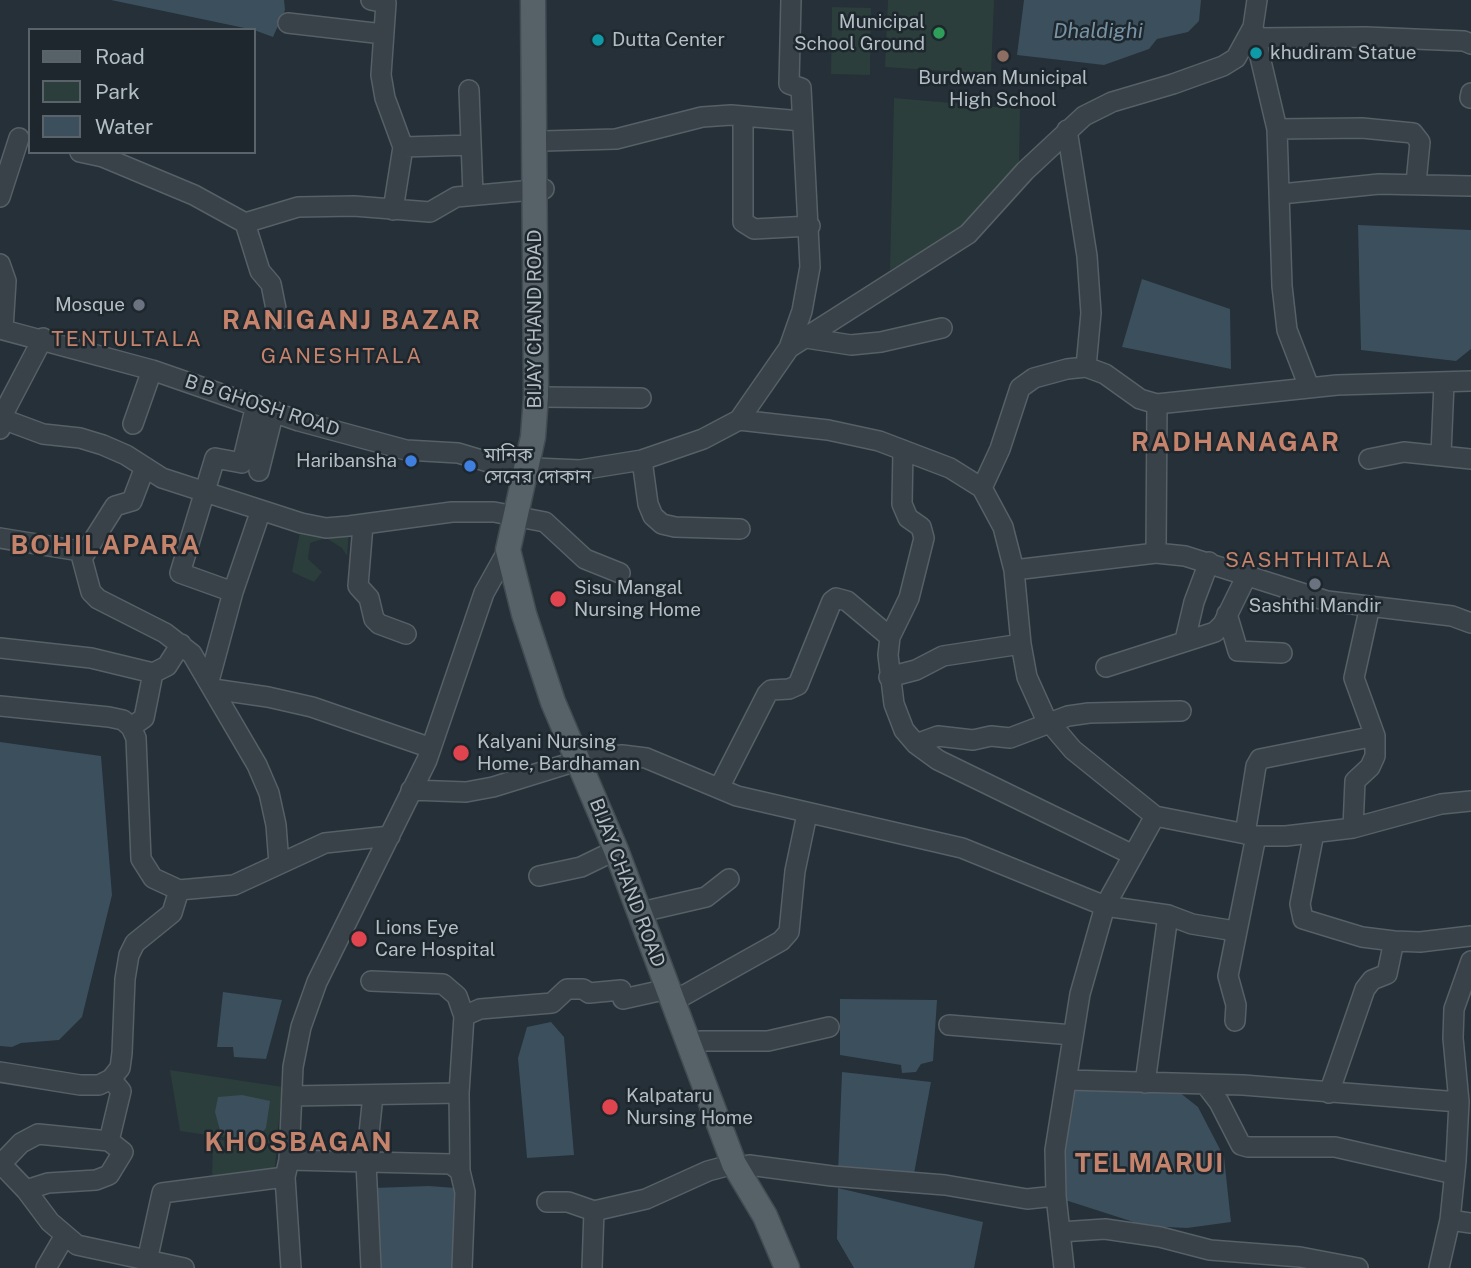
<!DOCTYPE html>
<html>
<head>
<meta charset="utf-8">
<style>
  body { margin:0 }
  #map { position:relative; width:1471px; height:1268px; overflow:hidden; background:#253038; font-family:"Public Sans",sans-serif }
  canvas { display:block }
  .legend { position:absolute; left:28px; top:28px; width:228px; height:126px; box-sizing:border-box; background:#1d272d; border:2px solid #596369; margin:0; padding:9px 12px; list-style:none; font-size:21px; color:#b3bdc4 }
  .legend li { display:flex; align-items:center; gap:14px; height:35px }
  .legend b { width:35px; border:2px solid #596369 }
</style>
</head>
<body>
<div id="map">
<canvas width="1471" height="1268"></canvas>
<ul class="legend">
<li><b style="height:9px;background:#566168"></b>Road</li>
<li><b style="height:19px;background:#2b3e3b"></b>Park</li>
<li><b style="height:19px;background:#3b4f5d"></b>Water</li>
</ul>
</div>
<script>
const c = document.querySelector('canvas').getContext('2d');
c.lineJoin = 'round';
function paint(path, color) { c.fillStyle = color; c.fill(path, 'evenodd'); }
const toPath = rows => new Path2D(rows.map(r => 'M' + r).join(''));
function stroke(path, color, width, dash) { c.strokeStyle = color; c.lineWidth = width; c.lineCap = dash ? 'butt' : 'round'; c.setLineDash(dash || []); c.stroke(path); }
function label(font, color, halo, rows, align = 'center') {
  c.font = font + ' "Public Sans","Noto Sans Bengali",sans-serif'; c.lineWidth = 5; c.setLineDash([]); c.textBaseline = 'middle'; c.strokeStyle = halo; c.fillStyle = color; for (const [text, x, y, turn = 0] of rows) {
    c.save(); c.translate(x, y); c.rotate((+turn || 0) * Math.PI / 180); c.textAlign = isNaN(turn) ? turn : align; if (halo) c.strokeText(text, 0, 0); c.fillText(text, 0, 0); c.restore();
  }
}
paint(toPath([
  [888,0,994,0,991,74,885,67],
  [832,7,871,8,870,75,831,74],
  [894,98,1020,109,1019,165,960,233,890,270],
  [349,531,347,556,342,548,326,538,310,543,308,559,322,572,314,582,292,572,300,532],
  [170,1070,283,1087,276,1145,180,1131],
  [213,1139,277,1147,274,1173,212,1181]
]), '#2b3e3b');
paint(toPath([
  [111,0,284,0,285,10,273,37,254,30],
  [1024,0,1201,0,1199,21,1188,32,1157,39,1149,49,1104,65,1017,55],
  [1358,225,1471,230,1471,349,1456,361,1361,350],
  [1142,279,1230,309,1231,369,1122,347],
  [0,742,101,756,112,895,82,1017,59,1040,21,1043,12,1047,0,1046],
  [223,992,282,1000,266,1059,234,1057,233,1047,217,1047],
  [840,999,937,1000,933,1061,921,1064,916,1072,902,1073,901,1065,840,1055],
  [551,1022,564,1037,574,1155,527,1158,518,1058,527,1027],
  [842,1072,931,1082,913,1179,838,1173],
  [1073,1088,1179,1092,1198,1107,1224,1157,1231,1222,1187,1228,1146,1226,1062,1199,1064,1143],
  [242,1095,270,1101,266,1128,257,1138,243,1142,221,1134,215,1112,218,1097],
  [429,1186,456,1188,456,1268,376,1268,373,1188],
  [838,1188,983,1222,974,1268,854,1268,837,1239]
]), '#3b4f5d');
const minor = toPath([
  [371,0,386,3,381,75,385,98,403,147,393,210],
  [288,23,383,34],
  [1253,27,1277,129,1282,286,1287,330,1309,387],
  [1256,38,1366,37,1464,41,1471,44],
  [469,90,473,194],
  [1470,98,1471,93],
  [743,116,743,222,754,229,810,226],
  [1277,129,1362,128,1413,133,1420,142,1416,183],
  [1067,130,1087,256,1091,313,1086,367],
  [544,141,616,139,702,117,731,115,802,121],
  [403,147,471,145],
  [80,152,103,157,194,195,245,223,298,207,354,206,430,212,456,197,544,189],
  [1281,194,1379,184,1471,186],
  [0,197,19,138],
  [245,223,260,271,271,284,278,319],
  [0,264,6,281,3,329],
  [0,329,152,370,299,421,406,450,458,453,525,473,535,468,580,470,642,460,703,439,739,420,789,348,968,234,1025,171,1084,116,1112,102,1173,84,1223,66,1236,58,1253,27,1257,0],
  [806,338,851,345,881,342,942,328],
  [789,348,802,311,810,267,801,88,789,84,791,0],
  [543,397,641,398],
  [0,418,43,434,80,438,103,445,126,455,162,478,301,523,326,528,349,526,452,512,494,512,515,516],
  [739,420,828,430,879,441,950,468,982,488,1003,527,1014,570,1021,644,1027,677,1045,717,1073,750,1155,816,1256,836,1286,836,1353,828,1441,804,1471,801],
  [133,424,152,370],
  [0,429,1,418,43,338],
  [903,450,902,504,908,518,921,527,924,538,909,598,890,637,888,655,894,704,904,730,916,744,938,760,1133,855],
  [1441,454,1444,383],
  [1369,459,1404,452,1471,459],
  [642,460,648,504,653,516,662,524,675,527,740,529],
  [259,471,274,411],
  [982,488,1000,449,1020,388,1034,378,1067,369,1086,367,1105,374,1140,399,1157,404,1337,385,1471,381],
  [524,518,545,522,585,559,620,573],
  [363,525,358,586,369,598,374,619,379,624,406,634],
  [0,538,80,551,91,592,98,599,165,633,192,654,257,765,269,793,276,825,279,864],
  [1156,553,1157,404],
  [84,555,115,506,132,501,145,467],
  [1014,570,1156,553,1185,556,1327,601,1452,616,1471,623],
  [233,592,180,573,215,458,242,463,256,405],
  [1227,614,1238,651,1282,653],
  [1185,640,1194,602,1209,562],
  [0,648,91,658,153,673],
  [1106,667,1215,632,1223,624,1247,575],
  [889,677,916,670,943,656,1021,644],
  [209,681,233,592,261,510],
  [213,689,268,697,312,707,431,748],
  [0,706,109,717,123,720,131,727,136,738,141,859,153,878,179,890,234,885,325,843,390,836],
  [131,727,144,718,153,673,167,666,181,644],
  [916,744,938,736,973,740,991,736,1010,738,1068,716,1089,713,1181,711],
  [719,788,767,694,771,690,789,689,798,685,832,601,836,598,847,601,890,637],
  [411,790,466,792,493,787,577,761,622,755,646,758,737,796,962,848,1105,906,1168,915,1192,924,1235,931],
  [1353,828,1355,781,1370,767,1375,756,1375,736,1354,678,1370,606],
  [1314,833,1300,904,1303,919,1362,937,1394,941,1420,942,1471,936],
  [1245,834,1256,766,1260,759,1375,736],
  [539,876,581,867,616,850],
  [650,910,706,897,729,879],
  [371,981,443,984,457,996,464,1016],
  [681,997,781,941,789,932,795,871,807,814],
  [1235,1021,1236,1005,1228,976,1256,836],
  [949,1025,1073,1035],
  [700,1041,768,1041,829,1027],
  [0,1072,80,1085,99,1085,111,1079,120,1068,122,1053,125,979,129,955,135,943,172,913,179,890],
  [1068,1080,1243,1085,1459,1102],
  [1145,1083,1168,915],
  [1206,1085,1219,1102,1241,1145,1248,1147,1335,1147,1454,1174],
  [1329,1093,1365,989,1372,980,1387,974,1394,941],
  [292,1096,459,1093],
  [289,1160,451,1164,460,1171,465,1192,462,1268],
  [0,1163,26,1190,50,1222,77,1245,184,1268],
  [1,1164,21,1143,38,1134,109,1141,121,1091,111,1079],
  [749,1165,832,1176,945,1185,1027,1199,1056,1196],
  [460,1171,459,1093,464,1016,480,1009,552,1003,567,989,583,989,589,993,621,990,623,999,668,989],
  [26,1190,48,1183,96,1180,109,1175,123,1152,109,1141],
  [547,1202,568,1202,594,1211,646,1199,708,1171,734,1164],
  [1450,1220,1471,1223],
  [1060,1232,1105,1229,1160,1237,1210,1250,1300,1257,1358,1268],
  [147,1261,162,1193,285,1177],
  [46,1268,64,1237],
  [291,1268,285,1177,289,1160,293,1067,301,1027,317,982,427,760,484,593,508,550],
  [371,1268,366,1163,373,1095],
  [592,1268,594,1211],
  [1064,1268,1056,1196,1055,1150,1080,994,1105,906,1155,816],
  [1439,1268,1450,1220,1456,1161,1459,1102,1453,1038,1454,1009,1471,961]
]);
const major = toPath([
  [533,0,536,396,533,437,508,550,524,614,553,702,616,850,734,1164,765,1216,787,1268]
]);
stroke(minor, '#566066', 22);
stroke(major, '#414b51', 27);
stroke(minor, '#384248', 19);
stroke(major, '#566168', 24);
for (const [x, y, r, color] of [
  [939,33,7,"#2e9e5b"],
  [598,40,7,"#0f9aa8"],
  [1256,53,7,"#0f9aa8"],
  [1003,56,7,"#8d6e63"],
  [139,305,7,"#6b7280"],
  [411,461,7,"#3f7fe0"],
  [470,466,7,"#3f7fe0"],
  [1315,584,7,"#6b7280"],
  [558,599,9,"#e0444e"],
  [461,753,9,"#e0444e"],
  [359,939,9,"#e0444e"],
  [610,1107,9,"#e0444e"]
]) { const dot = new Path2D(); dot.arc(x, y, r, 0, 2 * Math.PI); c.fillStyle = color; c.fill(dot); stroke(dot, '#1d272d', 2.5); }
label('19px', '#b3bdc4', '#1d272d', [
  ["Municipal",925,22,"right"],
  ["School Ground",925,44,"right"],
  ["Dutta Center",612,40],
  ["khudiram Statue",1270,53],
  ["Burdwan Municipal",1003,78,"center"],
  ["High School",1003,100,"center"],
  ["Mosque",125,305,"right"],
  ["মানিক",484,455],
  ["সেনের দোকান",484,477],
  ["Haribansha",397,461,"right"],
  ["Sisu Mangal",574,588],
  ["Nursing Home",574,610],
  ["Sashthi Mandir",1315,606,"center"],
  ["Kalyani Nursing",477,742],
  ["Home, Bardhaman",477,764],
  ["Lions Eye",375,928],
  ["Care Hospital",375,950],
  ["Kalpataru",626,1096],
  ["Nursing Home",626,1118]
], 'left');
label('19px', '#b3bdc4', '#1d272d', [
  ["BIJAY CHAND ROAD",535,319,-90],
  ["B B GHOSH ROAD",262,406,18],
  ["BIJAY CHAND ROAD",627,883,69]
]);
label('italic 21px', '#7893a4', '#1d272d', [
  ["Dhaldighi",1098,32]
]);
c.letterSpacing = '2px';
label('21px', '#c6836c', '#1d272d', [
  ["TENTULTALA",127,340],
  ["GANESHTALA",342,357],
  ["SASHTHITALA",1309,561]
]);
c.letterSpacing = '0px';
c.letterSpacing = '2px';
label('bold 26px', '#c6836c', '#1d272d', [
  ["RANIGANJ BAZAR",352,321],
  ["RADHANAGAR",1236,443],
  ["BOHILAPARA",106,546],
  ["KHOSBAGAN",299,1143],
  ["TELMARUI",1150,1164]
]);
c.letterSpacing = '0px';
</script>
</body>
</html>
